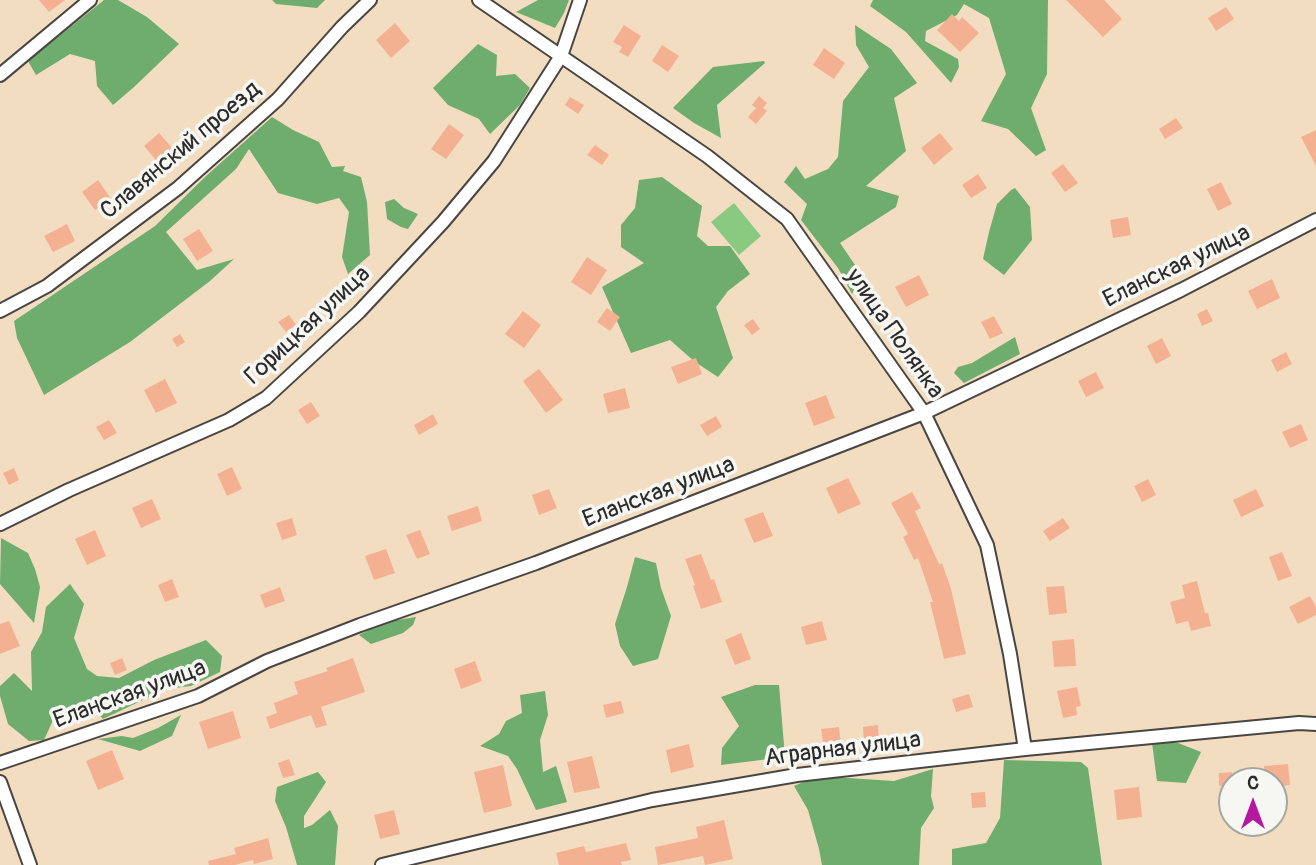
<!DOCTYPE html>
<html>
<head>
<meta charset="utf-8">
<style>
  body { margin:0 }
  #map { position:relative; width:1316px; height:865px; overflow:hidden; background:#f2ddc1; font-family:Pangolin,sans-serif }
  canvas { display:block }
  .north { position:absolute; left:1218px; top:767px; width:70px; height:70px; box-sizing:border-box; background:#f6f6f2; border:2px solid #a5a5a2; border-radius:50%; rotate:0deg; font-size:19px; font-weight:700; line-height:28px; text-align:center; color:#2b2b2b }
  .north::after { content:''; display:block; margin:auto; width:24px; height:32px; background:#b5179e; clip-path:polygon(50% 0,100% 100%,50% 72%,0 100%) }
</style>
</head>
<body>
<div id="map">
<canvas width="1316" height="865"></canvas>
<div class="north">С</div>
</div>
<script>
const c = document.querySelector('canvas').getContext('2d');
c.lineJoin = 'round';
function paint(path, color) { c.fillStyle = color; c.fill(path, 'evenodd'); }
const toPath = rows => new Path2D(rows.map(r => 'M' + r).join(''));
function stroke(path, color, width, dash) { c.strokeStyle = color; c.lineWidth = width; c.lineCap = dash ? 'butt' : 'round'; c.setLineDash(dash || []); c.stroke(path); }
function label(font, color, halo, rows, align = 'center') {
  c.font = font + ' Pangolin,sans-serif'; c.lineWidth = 7; c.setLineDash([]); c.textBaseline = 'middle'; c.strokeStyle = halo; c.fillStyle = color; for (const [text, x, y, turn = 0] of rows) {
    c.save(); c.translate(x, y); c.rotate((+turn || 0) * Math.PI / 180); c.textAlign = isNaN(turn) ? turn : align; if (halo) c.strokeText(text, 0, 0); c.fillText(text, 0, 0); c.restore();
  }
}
paint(toPath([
  [734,203,761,236,739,255,711,222]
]), '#89c980');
paint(toPath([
  [104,0,118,0,147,17,179,44,134,87,113,105,97,86,95,61,70,54,36,75,28,61],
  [272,0,325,0,317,8,276,4],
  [538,0,569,0,564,13,555,28,516,12],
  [873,0,1048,0,1047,74,1031,108,1046,150,1036,156,1008,129,981,121,1006,74,989,18,964,4,957,15,926,31,925,41,958,59,959,67,951,83,906,32,870,6],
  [855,25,891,49,917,83,894,98,906,151,866,186,899,196,896,207,840,243,862,275,852,294,838,268,801,220,807,204,784,182,796,166,805,179,828,169,838,157,843,101,869,67,856,45],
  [478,44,497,55,496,76,515,74,530,88,520,105,490,134,479,119,448,105,433,88],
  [764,61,765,63,717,105,721,138,694,123,673,108,713,67],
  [272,117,293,130,319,142,332,167,345,166,343,171,361,177,367,202,370,255,348,274,342,257,349,212,339,198,317,204,278,193,249,149,236,169,166,232,197,270,234,259,210,281,130,342,44,395,17,338,14,321,155,226,206,176],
  [662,177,702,206,697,236,708,246,730,246,750,274,728,291,716,307,733,358,718,377,695,362,670,340,631,353,602,287,644,263,621,247,621,225,635,208,639,180],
  [1015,188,1030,207,1032,240,1004,275,983,259,989,232,997,204,1011,190],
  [394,199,404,208,418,214,408,229,401,227,387,219,385,202],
  [1015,337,1020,354,964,383,954,373,958,367,972,363],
  [1,538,28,553,35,569,40,587,34,623,0,584],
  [635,557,656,563,661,588,671,616,658,659,633,666,620,646,615,624,627,587],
  [70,584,84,604,74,638,87,669,97,676,119,678,154,660,206,640,222,656,220,672,191,686,166,689,103,719,91,706,54,718,44,740,29,741,8,724,0,696,0,686,14,673,32,691,31,652,42,632,46,607],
  [416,617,413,625,403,633,371,644,359,635,384,622],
  [755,685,779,685,785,757,721,765,722,748,739,726,721,697],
  [545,691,548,715,540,740,543,772,556,766,567,802,536,810,517,769,508,756,480,746,499,734,506,721,522,713,520,695],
  [181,715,172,736,140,751,98,739,122,736,133,738,158,728],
  [1152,743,1178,743,1201,752,1186,783,1157,781],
  [1004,760,1081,762,1088,768,1102,865,952,865,952,849,986,843,1000,818],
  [933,769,931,796,934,808,921,828,919,865,822,865,819,849,808,810,794,786,817,776,894,781],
  [318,772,326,782,304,816,304,828,312,825,330,810,338,826,335,865,297,865,286,827,275,801,277,787]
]), '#6ead6e');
paint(toPath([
  [39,0,65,0,49,12],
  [1066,0,1104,0,1122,19,1103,37],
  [1226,7,1234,19,1216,31,1208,18],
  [952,14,959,21,962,17,979,33,960,52,937,30],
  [395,23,410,41,391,58,376,40],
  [624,25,641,36,628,57,619,52,622,47,613,42],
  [662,45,679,56,668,72,652,61],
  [824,48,845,63,834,79,813,65],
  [759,96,767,103,763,108,767,111,756,124,748,117,756,108,752,105],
  [570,97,584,105,578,114,565,105],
  [1176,118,1183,128,1165,139,1159,129],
  [449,124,464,135,446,159,431,149],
  [1316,130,1316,166,1301,137],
  [159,133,181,158,165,171,144,146],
  [940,133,953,149,934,165,921,148],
  [595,145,609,155,602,165,587,155],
  [1063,164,1078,183,1065,192,1051,173],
  [978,174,987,188,971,198,962,185],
  [98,180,111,199,95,210,82,192],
  [1221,182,1232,204,1218,211,1207,189],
  [1128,217,1131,235,1113,238,1110,220],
  [67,224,75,241,53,252,44,236],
  [199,229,213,251,197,261,183,239],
  [587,257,607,270,591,295,571,282],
  [919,275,929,295,906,307,895,287],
  [1272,279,1280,298,1257,309,1248,291],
  [607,308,620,317,610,331,597,322],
  [1207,309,1213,321,1202,326,1197,314],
  [523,311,541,325,524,348,505,334],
  [289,315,296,325,286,332,278,322],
  [994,316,1003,333,990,339,981,322],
  [753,319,760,329,752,335,744,325],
  [180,334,185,342,177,347,172,339],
  [1162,338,1171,356,1156,364,1147,346],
  [1286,352,1292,364,1277,372,1271,360],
  [696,358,702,374,678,384,671,367],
  [539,369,563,400,546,413,523,381],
  [1096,372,1104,388,1086,397,1078,381],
  [165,379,177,403,156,413,144,390],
  [625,388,630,408,608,413,603,394],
  [826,395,835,418,814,426,805,403],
  [311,402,320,416,307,424,298,410],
  [433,414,438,424,419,435,414,425],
  [716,416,722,427,707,436,700,425],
  [109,420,117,433,104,440,96,427],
  [1301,424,1308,440,1290,448,1282,432],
  [232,467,242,489,227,496,217,474],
  [14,468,19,480,9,485,3,473],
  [848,478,861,504,838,514,826,488],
  [1148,479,1156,495,1142,502,1134,486],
  [549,489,557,508,539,515,532,495],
  [1256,489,1264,506,1241,517,1233,500],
  [912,492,921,508,915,511,939,564,942,563,951,589,966,654,944,659,930,602,933,602,918,558,914,560,903,537,908,534,891,503],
  [152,499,161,519,141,528,132,508],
  [478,506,482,521,452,531,447,516],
  [763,512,773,536,754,543,744,519],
  [292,518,297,535,282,540,276,523],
  [1063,518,1070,528,1050,541,1043,531],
  [95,530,106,556,87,565,75,539],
  [420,530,430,554,417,559,406,535],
  [386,549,395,573,374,580,365,556],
  [1282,552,1292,576,1278,581,1269,557],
  [701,554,711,580,714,579,722,602,701,609,693,586,695,585,685,559],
  [172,579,179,597,165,602,158,585],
  [1197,581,1205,613,1208,613,1211,626,1191,631,1188,621,1176,624,1170,602,1185,598,1182,585],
  [1064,586,1067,613,1049,615,1046,587],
  [280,587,285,601,265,608,260,595],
  [1310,596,1316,607,1316,615,1298,624,1289,607],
  [9,621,20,646,0,654,0,624],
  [822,621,827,640,806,645,801,627],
  [741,633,751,659,735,665,725,640],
  [1074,639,1076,666,1054,667,1052,641],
  [122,658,127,670,115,675,110,663],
  [353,658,365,692,321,707,327,725,316,728,311,715,270,729,266,717,277,713,274,703,298,694,294,682,328,671,326,668],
  [475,661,482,681,461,689,454,669],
  [1077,687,1081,706,1076,707,1077,715,1063,718,1057,691],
  [969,694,973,707,956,712,952,699],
  [621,701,624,713,606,718,603,705],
  [233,711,241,738,208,749,199,722],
  [878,725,879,742,864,744,863,727],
  [839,727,841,746,824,748,821,729],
  [689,744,694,767,671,773,666,750],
  [112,750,124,779,98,790,86,761],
  [592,756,600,788,574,793,567,762],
  [289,759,295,775,283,778,278,763],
  [1288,764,1290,785,1274,787,1274,781,1266,781,1264,766],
  [503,765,512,806,484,813,474,772],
  [1232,772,1232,785,1219,786,1219,773],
  [1139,787,1142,817,1117,820,1114,790],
  [985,792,986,807,972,808,971,793],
  [394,810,400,834,380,839,374,815],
  [724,820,733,859,705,865,703,856,658,865,655,847,698,838,696,827],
  [268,838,273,859,254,864,253,860,235,865,209,865,208,861,236,854,234,848],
  [626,843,631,860,621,862,622,865,559,865,556,853,584,846,586,852]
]), '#f4b191');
const minor = toPath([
  [479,0,707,156,787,219,924,413,987,545,1010,654,1025,749],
  [0,75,90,0],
  [0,311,47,286,178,188,278,99,342,27,370,0],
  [0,524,69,490,229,420,266,398,359,312,443,222,494,161,561,56,580,0],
  [0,763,198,696,267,661,360,625,536,563,924,413,1181,290,1316,220],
  [0,782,30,865],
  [382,865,652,800,797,775,1025,749,1299,723,1316,724]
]);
stroke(minor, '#494642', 16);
stroke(minor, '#fff', 12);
label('24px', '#2b2b2b', '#f6f6f2', [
  ["Славянский проезд",181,151,-40],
  ["Еланская улица",1177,267,-26],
  ["Горицкая улица",308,326,-43],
  ["улица Полянка",894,334,55],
  ["Еланская улица",659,493,-21],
  ["Еланская улица",130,695,-20],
  ["Аграрная улица",843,750,-7]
]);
</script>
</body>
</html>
